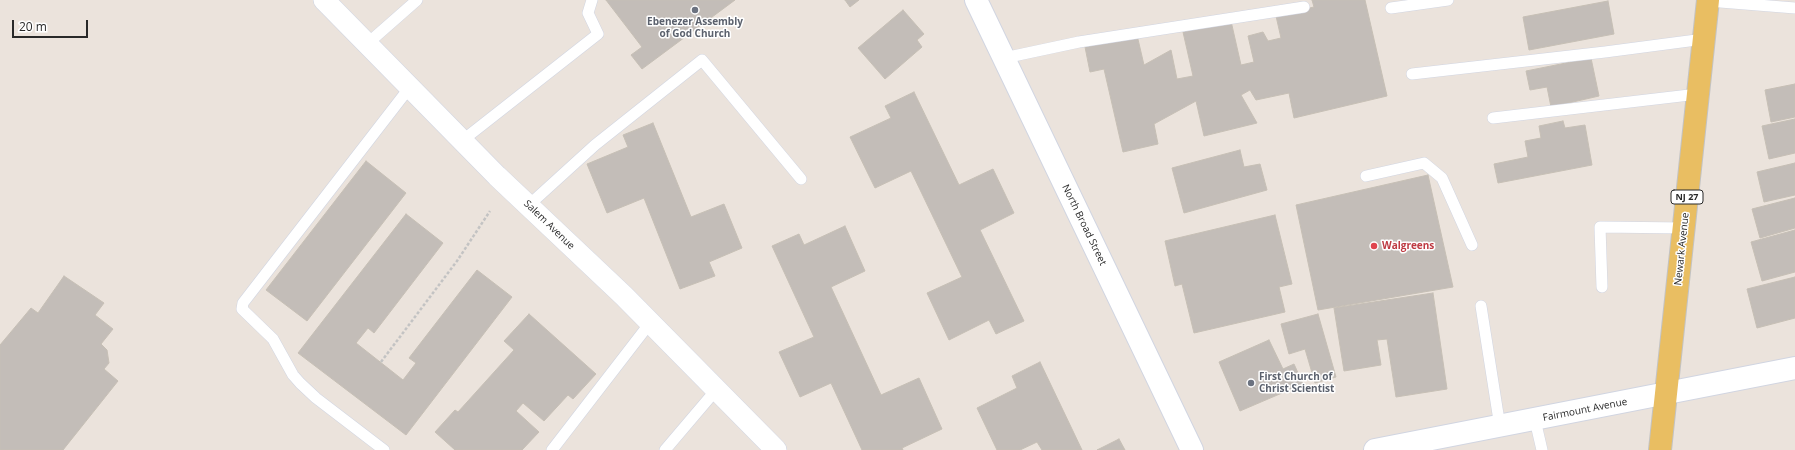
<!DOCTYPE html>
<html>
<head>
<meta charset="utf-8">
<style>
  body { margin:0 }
  #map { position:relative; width:1795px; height:450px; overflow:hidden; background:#ebe3dc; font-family:"Open Sans",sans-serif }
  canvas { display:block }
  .scale { position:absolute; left:12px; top:20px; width:76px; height:18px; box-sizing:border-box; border:2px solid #292929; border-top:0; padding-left:5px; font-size:12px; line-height:14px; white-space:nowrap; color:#292929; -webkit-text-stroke:3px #fff; paint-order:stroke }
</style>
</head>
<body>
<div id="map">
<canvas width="1795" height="450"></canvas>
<div class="scale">20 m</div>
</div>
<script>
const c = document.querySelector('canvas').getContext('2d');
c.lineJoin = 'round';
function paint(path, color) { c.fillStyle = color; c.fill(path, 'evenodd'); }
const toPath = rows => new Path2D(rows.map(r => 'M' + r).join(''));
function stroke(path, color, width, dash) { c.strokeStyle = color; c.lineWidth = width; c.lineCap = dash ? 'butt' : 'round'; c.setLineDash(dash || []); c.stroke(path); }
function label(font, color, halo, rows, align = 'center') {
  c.font = font + ' "Open Sans",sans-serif'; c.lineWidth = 3; c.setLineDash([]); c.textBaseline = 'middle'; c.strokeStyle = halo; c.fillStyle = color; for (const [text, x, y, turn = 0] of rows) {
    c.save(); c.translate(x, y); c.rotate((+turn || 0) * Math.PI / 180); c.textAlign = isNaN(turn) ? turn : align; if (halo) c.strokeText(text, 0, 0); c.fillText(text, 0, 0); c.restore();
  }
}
const building = toPath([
  [606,0,735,0,642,69,631,55,642,47,606,0],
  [845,0,859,0,850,7,845,0],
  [1312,0,1365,0,1387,96,1294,118,1289,93,1256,100,1250,90,1241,95,1257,123,1204,136,1196,101,1154,124,1158,144,1123,152,1104,69,1090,72,1085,47,1137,35,1144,65,1171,50,1177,79,1193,76,1183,32,1231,21,1241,65,1254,62,1248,36,1263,32,1268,41,1281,38,1276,16,1314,7,1312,0],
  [1608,1,1614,34,1529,50,1523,17,1608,1],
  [903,10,924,34,917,40,922,47,885,79,858,48,903,10],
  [1591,58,1599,96,1551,107,1547,87,1530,90,1526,71,1591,58],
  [1795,84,1795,117,1771,122,1765,90,1795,84],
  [914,92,959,185,993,169,1014,213,980,230,1024,321,996,334,989,320,949,340,927,293,962,277,911,171,875,188,850,137,891,118,885,106,914,92],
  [1795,119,1795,153,1769,159,1762,126,1795,119],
  [1563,121,1565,128,1585,125,1592,165,1498,183,1494,164,1528,157,1525,141,1541,138,1539,126,1563,121],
  [653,123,691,217,724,204,742,248,709,262,715,276,680,289,644,198,607,213,587,164,628,147,623,135,653,123],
  [1240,150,1244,167,1260,164,1267,190,1184,213,1172,168,1240,150],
  [366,161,406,193,307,321,266,290,366,161],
  [1795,163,1795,195,1764,202,1757,172,1795,163],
  [1428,175,1453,287,1318,310,1296,205,1428,175],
  [1795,198,1795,228,1760,238,1752,209,1795,198],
  [406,214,443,243,374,333,368,328,356,343,403,380,416,363,409,358,477,270,512,297,406,435,298,353,406,214],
  [1275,215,1292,284,1279,287,1285,312,1194,333,1182,284,1175,286,1165,241,1275,215],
  [845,226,865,271,831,287,881,395,919,378,942,429,902,448,903,450,862,450,831,383,800,397,779,352,814,337,772,246,799,234,804,245,845,226],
  [1795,230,1795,272,1762,281,1751,242,1795,230],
  [64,276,104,303,95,315,113,329,101,344,107,350,109,363,104,369,118,381,63,450,0,450,0,345,31,308,38,313,64,276],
  [1795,277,1795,318,1757,328,1747,289,1795,277],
  [1433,293,1447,389,1396,397,1387,339,1377,340,1381,365,1344,371,1334,308,1433,293],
  [529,314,596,374,573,399,568,395,544,421,523,403,516,411,539,432,522,450,455,450,435,432,455,410,458,412,514,350,504,341,529,314],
  [1318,314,1336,377,1315,383,1305,349,1289,354,1281,324,1318,314],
  [1269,340,1283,369,1294,364,1303,384,1240,411,1219,362,1269,340],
  [1040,362,1082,450,1042,450,1037,442,1020,450,997,450,977,408,1017,388,1012,376,1040,362],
  [1119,439,1125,450,1097,450,1119,439]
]);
paint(building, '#c3bdb8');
stroke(building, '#c6bfb5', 1);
const lane = toPath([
  [1708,1,1795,8],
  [1391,8,1448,0],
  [367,44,417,0],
  [1004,58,1079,42,1304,7],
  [1412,74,1605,52,1704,39],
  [1493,118,1698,94],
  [463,140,598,34,588,13,592,0],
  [1366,176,1424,163,1442,178,1472,245],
  [529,205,595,145,702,60,801,179],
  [1602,287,1600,227,1684,228],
  [1481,306,1500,427],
  [1535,420,1542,450],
  [384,450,316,398,300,383,293,375,273,339,242,309,243,303,410,87],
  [552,450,650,323],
  [665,450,716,390]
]);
const street = toPath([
  [324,0,497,176,624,296,776,450]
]);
const secondary = toPath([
  [976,0,1192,450],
  [1375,450,1795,368]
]);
const primary = toPath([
  [1660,450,1708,0]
]);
stroke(lane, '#d1d5e1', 12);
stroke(street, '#d1d5e1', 22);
stroke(secondary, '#d1d5e1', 24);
stroke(primary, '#c3c3c3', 24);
stroke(toPath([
  [381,362,457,261,490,211]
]), '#c3c3c3', 2.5, [3, 2]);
stroke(lane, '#fff', 11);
stroke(street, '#fff', 21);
stroke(secondary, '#fff', 22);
stroke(primary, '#e9be62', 22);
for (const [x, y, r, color] of [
  [695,10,4,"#6b7280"],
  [1374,246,4,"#e0444e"],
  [1251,383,4,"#6b7280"]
]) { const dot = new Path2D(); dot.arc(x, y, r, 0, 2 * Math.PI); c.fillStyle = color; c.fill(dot); stroke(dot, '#fff', 1.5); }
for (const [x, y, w] of [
  [1687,197,32]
]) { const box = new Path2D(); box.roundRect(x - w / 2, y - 7, w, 14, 3); c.fillStyle = '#fff'; c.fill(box); stroke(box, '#292929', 1); }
label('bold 9px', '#292929', null, [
  ["NJ 27",1687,197]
]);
label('bold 10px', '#5b616d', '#fff', [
  ["Ebenezer Assembly",695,22],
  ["of God Church",695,34],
  ["First Church of",1259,377,"left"],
  ["Christ Scientist",1259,389,"left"]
]);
label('10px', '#292929', '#fff', [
  ["Salem Avenue",549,225,44],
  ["North Broad Street",1084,225,64],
  ["Newark Avenue",1682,249,-84],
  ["Fairmount Avenue",1585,410,-11]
]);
label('bold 10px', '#be3a42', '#fff', [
  ["Walgreens",1382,246]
], 'left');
</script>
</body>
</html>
